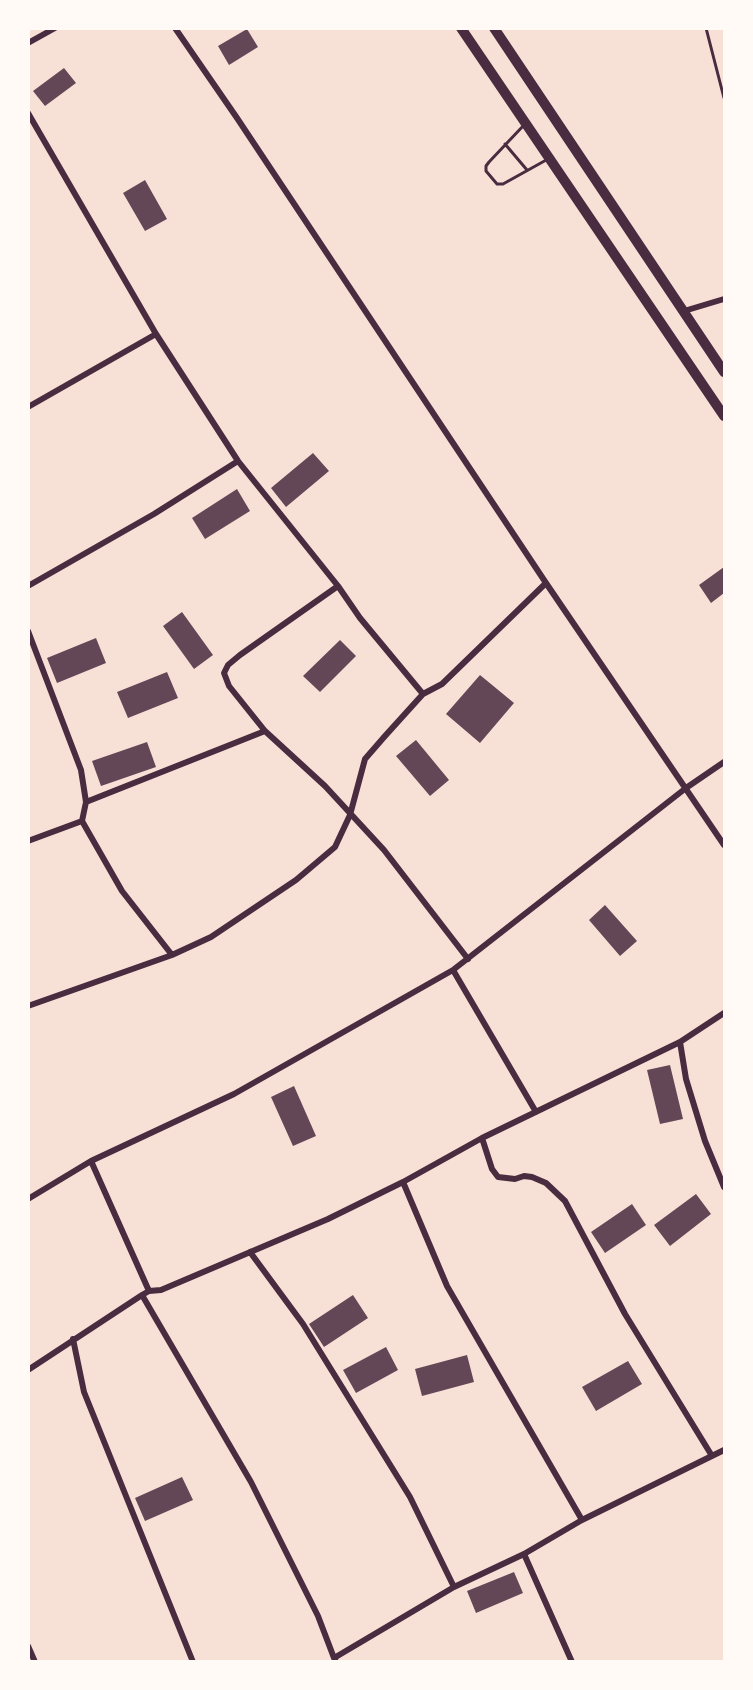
<!DOCTYPE html>
<html>
<head>
<meta charset="utf-8">
<style>
  body { margin:0 }
  #map { position:relative; width:753px; height:1690px; overflow:hidden; background:#f7e1d7; font-family:"Nunito Sans",sans-serif }
  canvas { display:block }
  .frame { position:absolute; inset:0; border:30px solid #fffaf5; pointer-events:none }
</style>
</head>
<body>
<div id="map">
<canvas width="753" height="1690"></canvas>
<div class="frame"></div>
</div>
<script>
const c = document.querySelector('canvas').getContext('2d');
c.lineJoin = 'round';
function paint(path, color) { c.fillStyle = color; c.fill(path, 'evenodd'); }
const toPath = rows => new Path2D(rows.map(r => 'M' + r).join(''));
function stroke(path, color, width, dash) { c.strokeStyle = color; c.lineWidth = width; c.lineCap = dash ? 'butt' : 'round'; c.setLineDash(dash || []); c.stroke(path); }
paint(toPath([
  [247,29,258,47,229,65,218,46],
  [64,68,76,83,45,106,33,91],
  [145,180,167,219,145,231,123,193],
  [313,453,329,471,286,507,271,488],
  [237,489,250,511,205,539,192,518],
  [724,567,724,593,711,603,699,585],
  [182,612,213,655,194,669,163,626],
  [96,638,106,663,57,683,47,658],
  [340,640,356,656,320,692,303,676],
  [167,672,178,698,128,718,117,692],
  [480,675,514,703,480,743,446,714],
  [416,740,449,780,430,796,396,756],
  [147,742,156,767,101,786,92,761],
  [605,905,637,941,620,956,589,920],
  [670,1065,683,1119,660,1124,647,1070],
  [294,1086,316,1136,293,1146,271,1097],
  [696,1194,711,1214,670,1246,654,1225],
  [632,1204,646,1225,605,1253,591,1232],
  [353,1295,368,1318,324,1347,309,1324],
  [386,1347,398,1370,356,1393,343,1370],
  [467,1355,474,1382,422,1396,415,1369],
  [628,1361,642,1384,596,1411,582,1387],
  [182,1477,193,1500,145,1521,135,1498],
  [514,1572,523,1593,476,1613,467,1591]
]), '#644757');
stroke(toPath([
  [706,28,724,98],
  [524,125,489,162,486,166,486,171,497,184,503,184,548,159],
  [505,144,527,170]
]), '#4a2c40', 3);
stroke(toPath([
  [175,28,237,118,546,583,724,845],
  [28,43,55,28],
  [28,113,156,334,238,461,338,586,360,618,423,694],
  [684,311,724,299],
  [28,407,156,334],
  [28,586,154,514,238,461],
  [338,586,240,655,228,665,224,673,229,686,265,731,325,786,384,850,468,959],
  [28,631,81,770,86,802,82,821,122,891,172,955],
  [86,802,265,731],
  [28,841,82,821],
  [453,970,536,1112],
  [28,1006,172,955,211,937,296,880,335,847,350,815,365,759,385,736,423,694,442,684,546,583],
  [680,1042,686,1079,705,1141,724,1187],
  [482,1138,492,1169,498,1177,515,1179,524,1176,532,1177,546,1183,565,1201,625,1314,712,1456],
  [91,1161,149,1291],
  [403,1182,447,1286,582,1520],
  [28,1199,91,1161,234,1094,453,970,686,788,724,762],
  [250,1252,303,1324,410,1497,454,1587],
  [142,1295,251,1482,318,1616,334,1658],
  [73,1339,84,1392,193,1662],
  [28,1370,142,1295,149,1291,161,1290,328,1219,403,1182,482,1138,680,1042,724,1013],
  [524,1554,572,1662],
  [28,1646,35,1662],
  [336,1662,334,1658,454,1587,524,1554,582,1520,724,1450]
]), '#4a2c40', 6);
stroke(toPath([
  [461,28,724,416],
  [494,28,724,372]
]), '#4a2c40', 10);
</script>
</body>
</html>
